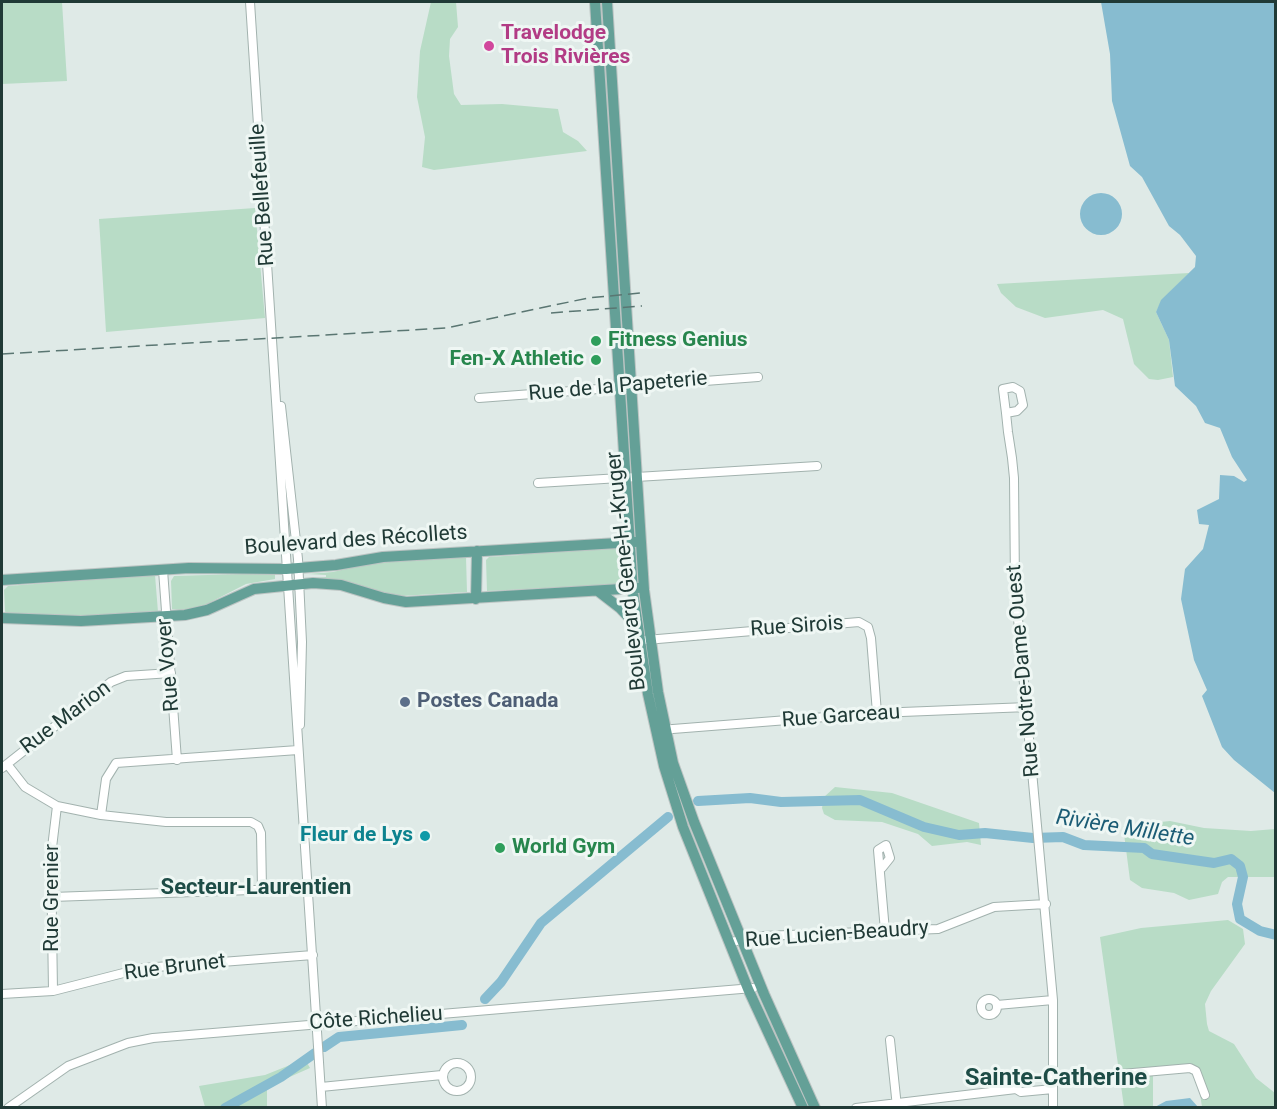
<!DOCTYPE html>
<html>
<head>
<meta charset="utf-8">
<style>
  body { margin:0 }
  #map { position:relative; width:1277px; height:1109px; overflow:hidden; background:#dfeae7; font-family:Roboto,sans-serif }
  canvas { display:block }
  .frame { position:absolute; inset:0; border:3px solid #203a36; pointer-events:none }
</style>
</head>
<body>
<div id="map">
<canvas width="1277" height="1109"></canvas>
<div class="frame"></div>
</div>
<script>
const c = document.querySelector('canvas').getContext('2d');
c.lineJoin = 'round';
function paint(path, color) { c.fillStyle = color; c.fill(path, 'evenodd'); }
const toPath = rows => new Path2D(rows.map(r => 'M' + r).join(''));
function stroke(path, color, width, dash) { c.strokeStyle = color; c.lineWidth = width; c.lineCap = dash ? 'butt' : 'round'; c.setLineDash(dash || []); c.stroke(path); }
function label(font, color, halo, rows, align = 'center') {
  c.font = font + ' Roboto,sans-serif'; c.lineWidth = 6; c.setLineDash([]); c.textBaseline = 'middle'; c.strokeStyle = halo; c.fillStyle = color; for (const [text, x, y, turn = 0] of rows) {
    c.save(); c.translate(x, y); c.rotate((+turn || 0) * Math.PI / 180); c.textAlign = isNaN(turn) ? turn : align; if (halo) c.strokeText(text, 0, 0); c.fillText(text, 0, 0); c.restore();
  }
}
paint(toPath([
  [2,2,62,2,67,81,2,84],
  [431,2,456,2,458,27,450,39,449,56,454,94,461,105,502,104,558,109,563,132,578,141,587,151,434,170,422,167,425,137,417,97,420,51],
  [255,208,265,318,106,332,99,219],
  [1189,273,1162,300,1156,312,1169,340,1173,377,1158,380,1149,379,1134,364,1123,319,1103,310,1045,318,1016,307,1001,293,997,284],
  [619,547,622,550,624,584,487,591,486,560,489,557,521,555,533,551],
  [466,557,467,592,400,596,308,579,326,577,326,575,308,574,333,572,375,562],
  [275,573,275,579,246,584,203,606,188,611,172,609,171,581,174,576],
  [155,575,158,612,98,617,6,614,5,611,4,590,8,586],
  [835,787,892,793,979,823,981,845,967,842,932,846,918,834,882,822,835,820,824,814,822,808,824,797],
  [1170,821,1204,828,1251,831,1275,829,1275,877,1228,877,1222,882,1218,894,1189,900,1174,893,1142,888,1130,880,1123,826],
  [1228,920,1243,929,1245,944,1211,991,1205,1004,1207,1024,1209,1031,1234,1044,1256,1078,1275,1093,1275,1107,1202,1107,1196,1068,1153,1070,1153,1107,1124,1107,1100,937,1141,928],
  [305,1059,310,1068,267,1087,267,1107,205,1107,199,1086,265,1075]
]), '#b8dcc6');
paint(toPath([
  [1101,2,1275,2,1275,793,1234,760,1222,747,1202,696,1207,690,1194,660,1181,599,1185,569,1203,549,1209,525,1199,524,1197,510,1219,499,1220,475,1234,476,1244,482,1247,480,1232,457,1220,428,1205,423,1196,406,1175,386,1169,340,1156,312,1161,300,1195,267,1196,256,1180,235,1169,226,1142,177,1130,166,1112,101,1110,54],
  '1080 214a21 21 0 1 1 42 0a21 21 0 1 1-42 0Z',
  [1190,1098,1198,1107,1155,1107,1166,1101]
]), '#87bcd0');
stroke(toPath([
  [698,801,750,798,781,802,860,800,924,827,959,835,985,833,1033,838,1063,837,1084,845,1144,848,1152,854,1214,863,1231,859,1240,866,1243,877,1237,904,1240,919,1260,931,1276,935],
  [485,999,501,982,541,923,668,817],
  [324,1047,339,1037,462,1025],
  [225,1108,281,1077,315,1053]
]), '#87bcd0', 10);
const minor = toPath([
  [250,2,322,1108],
  [479,398,758,377],
  [281,406,298,559,302,642,300,725],
  [1006,413,1017,411,1023,405,1020,391,1013,387,1003,389,1006,413,1008,432,1012,458,1014,478,1015,586,1053,1000,1053,1108],
  [538,483,817,466],
  [163,570,177,760],
  [646,640,859,622,868,627,871,638,877,713],
  [660,730,877,713,1028,707],
  [7,764,25,787,57,806,101,815,166,822,251,822,258,826,261,833,262,889],
  [2,768,111,682,126,676,171,673],
  [101,815,106,779,116,763,298,750],
  [882,868,890,858,886,845,878,850,885,931],
  [52,897,308,888],
  [731,942,763,936,938,929,994,907,1046,904],
  [53,991,51,856,57,806],
  [2,994,53,991,143,968,313,955],
  '981 1007a8 8 0 1 1 16 0a8 8 0 1 1-16 0Z',
  [997,1005,1053,1000],
  [890,1040,897,1107],
  '443 1077a14 14 0 1 1 28 0a14 14 0 1 1-28 0Z',
  [1053,1080,1190,1068,1196,1071,1205,1095],
  [321,1087,442,1075],
  [8,1108,68,1066,128,1043,153,1038,753,988],
  [856,1108,1016,1089,1021,1092,1053,1089]
]);
const major = toPath([
  [595,2,633,593,648,694,664,766,683,827,748,989,803,1108],
  [607,2,644,590,658,692,673,763,694,822,764,994,815,1108],
  [2,580,189,568,286,569,336,565,383,557,635,542],
  [598,591,620,608,636,625],
  [476,599,477,551],
  [2,618,81,621,185,615,207,610,254,589,313,583,341,585,384,598,406,602,638,588]
]);
stroke(minor, '#a2b2ae', 10);
stroke(major, '#bcc4c3', 12);
stroke(minor, '#fff', 8);
stroke(major, '#64a097', 10);
stroke(toPath([
  [551,313,642,306],
  [2,354,446,328,588,298,641,293]
]), '#5a7672', 1.5, [12, 6]);
for (const [x, y, r, color] of [
  [489,46,6,"#d1479c"],
  [596,341,6,"#2e9e5b"],
  [596,360,6,"#2e9e5b"],
  [405,702,6,"#5c6f8a"],
  [425,836,6,"#0f9aa8"],
  [500,848,6,"#2e9e5b"]
]) { const dot = new Path2D(); dot.arc(x, y, r, 0, 2 * Math.PI); c.fillStyle = color; c.fill(dot); stroke(dot, '#eff7f4', 2); }
label('bold 21px', '#b23c85', '#eff7f4', [
  ["Travelodge",501,34],
  ["Trois Rivières",501,58]
], 'left');
label('21px', '#203a36', '#eff7f4', [
  ["Rue Bellefeuille",263,195,-94],
  ["Rue de la Papeterie",618,387,-5],
  ["Boulevard des Récollets",356,541,-4],
  ["Boulevard Gene-H.-Kruger",627,571,-96],
  ["Rue Sirois",797,627,-4],
  ["Rue Voyer",169,665,-95],
  ["Rue Notre-Dame Ouest",1024,671,-95],
  ["Rue Garceau",841,717,-4],
  ["Rue Marion",66,718,-37],
  ["Rue Grenier",53,898,-90],
  ["Rue Lucien-Beaudry",837,935,-4],
  ["Rue Brunet",175,968,-7],
  ["Côte Richelieu",376,1019,-4]
]);
label('bold 21px', '#27864d', '#eff7f4', [
  ["Fitness Genius",608,341],
  ["Fen-X Athletic",584,360,"right"],
  ["World Gym",512,848]
], 'left');
label('bold 21px', '#4e5e75', '#eff7f4', [
  ["Postes Canada",417,702]
], 'left');
label('bold 21px', '#0d838f', '#eff7f4', [
  ["Fleur de Lys",413,836]
], 'right');
label('italic 22px', '#1b5c75', '#eff7f4', [
  ["Rivière Millette",1125,829,9]
]);
label('bold 22px', '#1d4c46', '#eff7f4', [
  ["Secteur-Laurentien",256,888]
]);
label('bold 24px', '#1d4c46', '#eff7f4', [
  ["Sainte-Catherine",1056,1079]
]);
</script>
</body>
</html>
